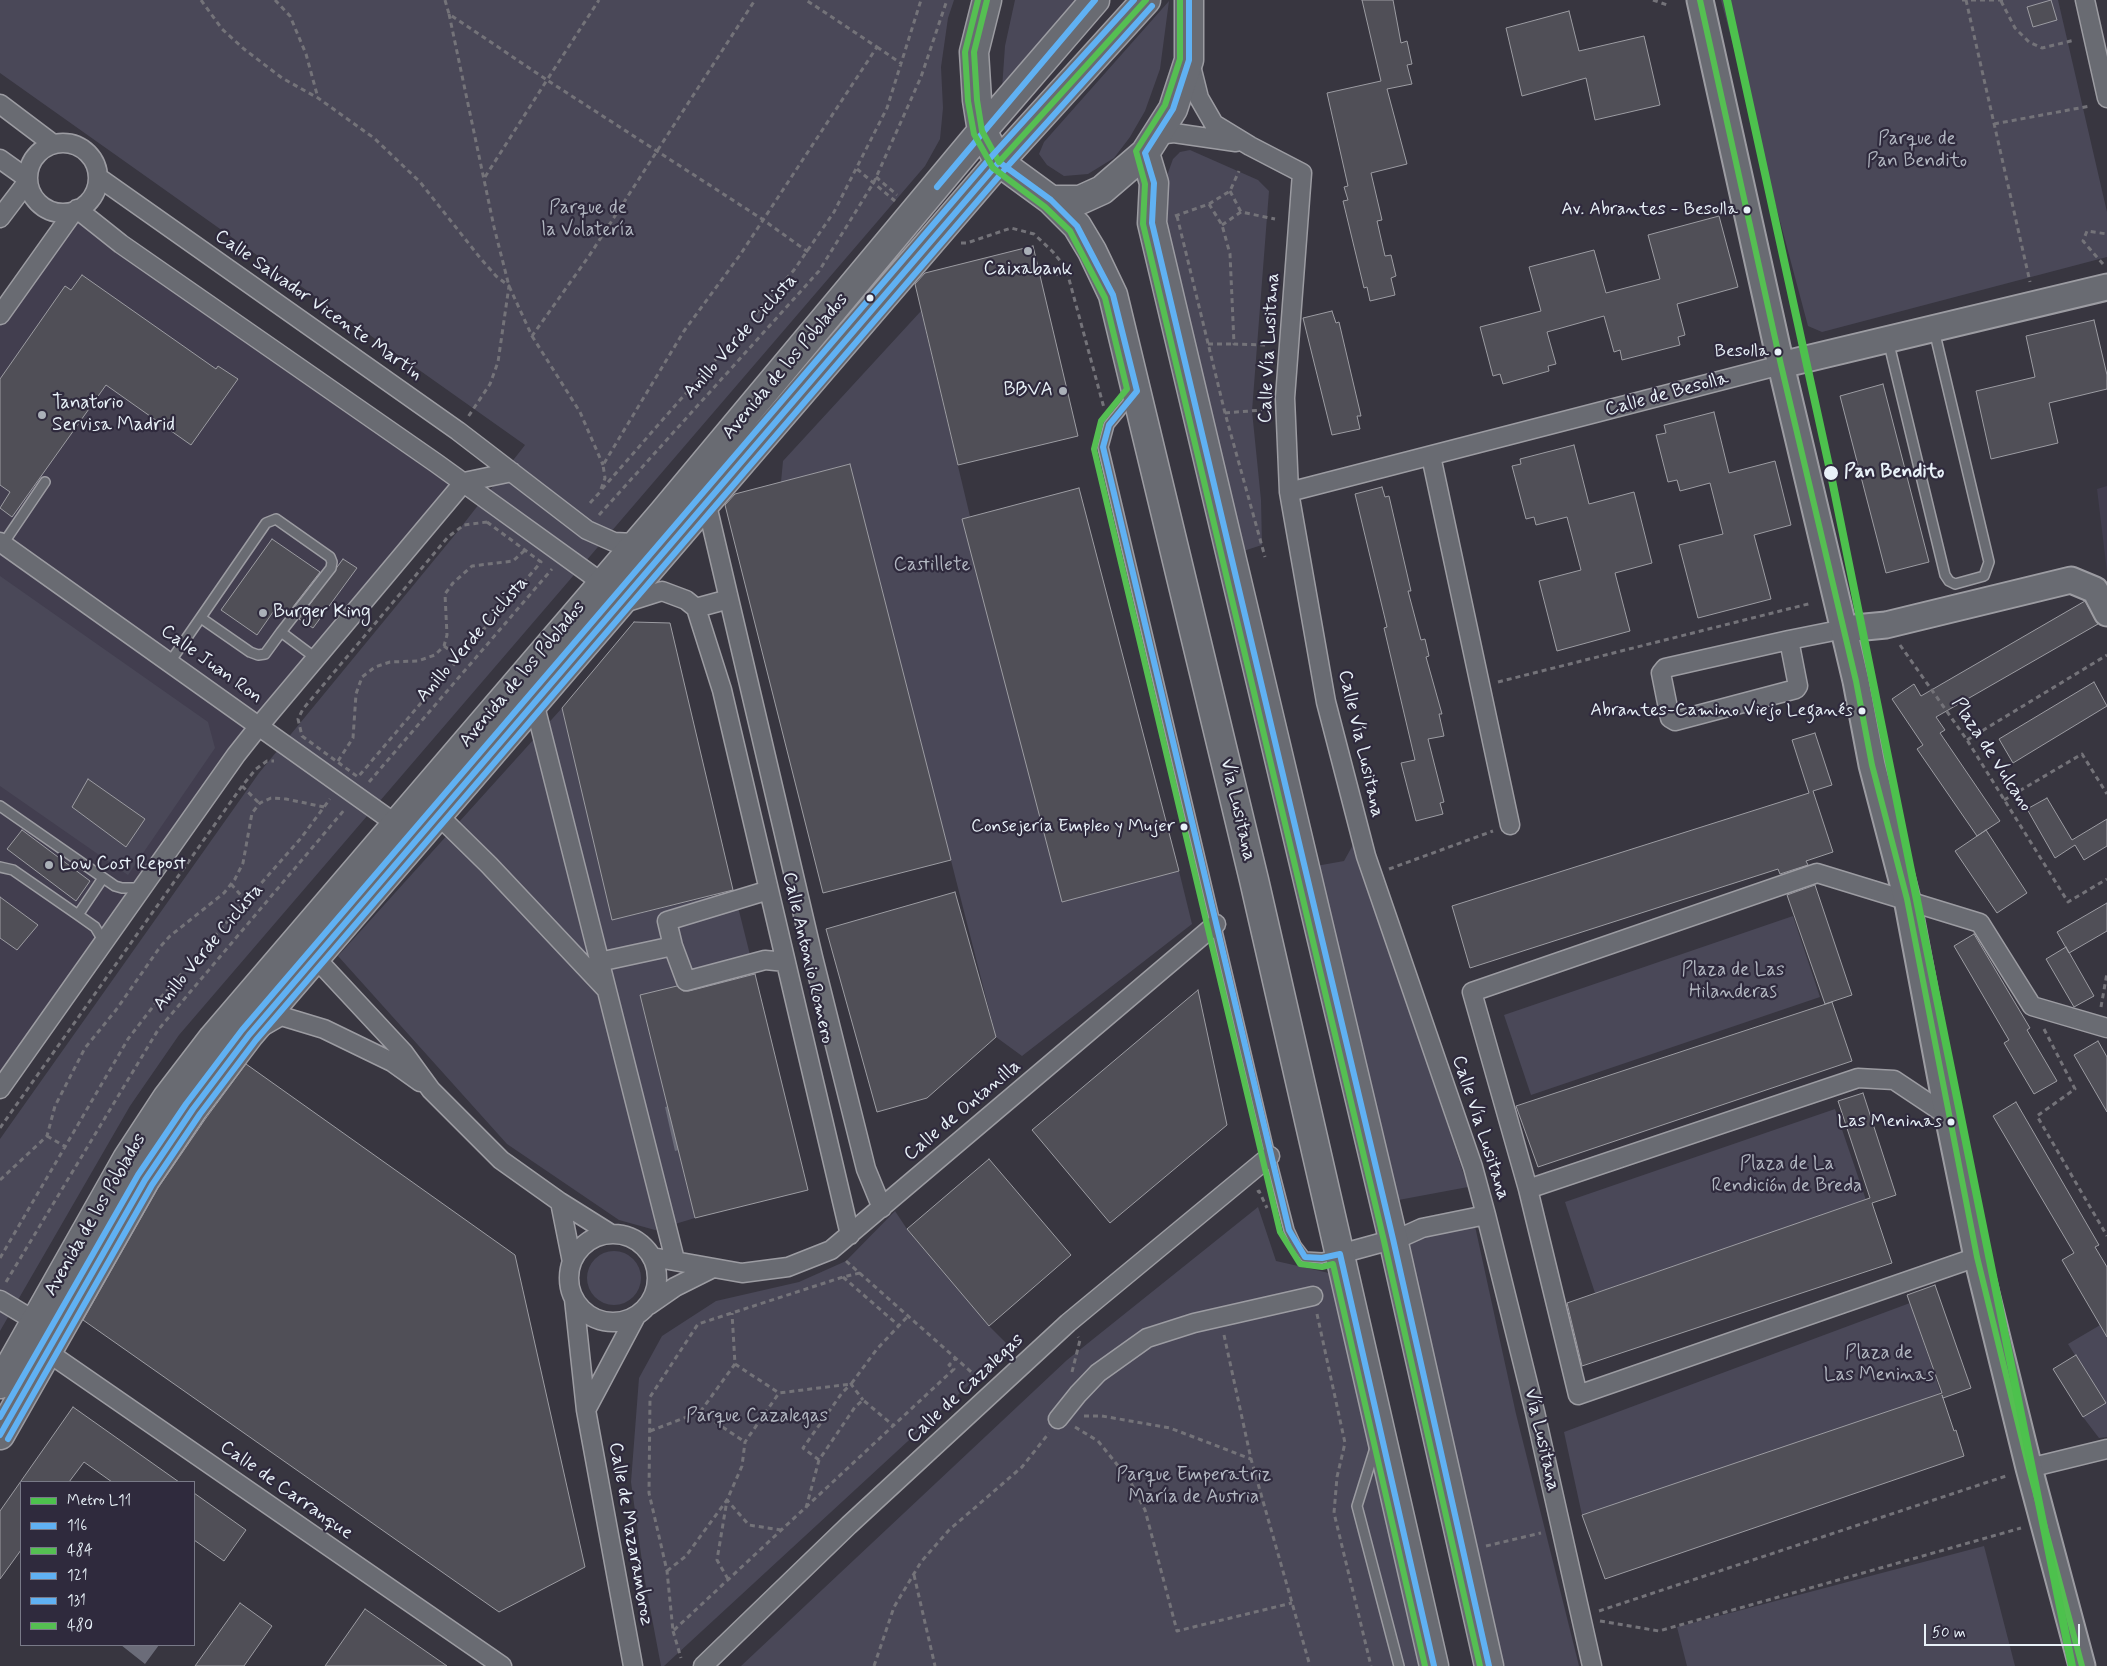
<!DOCTYPE html>
<html>
<head>
<meta charset="utf-8">
<style>
  body { margin:0 }
  #map { position:relative; width:2107px; height:1666px; overflow:hidden; background:#383640; font-family:Mynerve,sans-serif }
  canvas { display:block }
  .legend { position:absolute; left:20px; top:1481px; width:175px; height:165px; box-sizing:border-box; background:#2f2a3d; border:1px solid #797a88; margin:0; padding:6px 9px; list-style:none; font-size:15px; color:#e8f1f8 }
  .legend li { display:flex; align-items:center; gap:10px; height:25px }
  .legend b { width:25px; border:1px solid #797a88 }
  .scale { position:absolute; left:1924px; top:1624px; width:156px; height:22px; box-sizing:border-box; border:2px solid #e8f1f8; border-top:0; padding-left:6px; font-size:15px; line-height:18px; white-space:nowrap; color:#e8f1f8; -webkit-text-stroke:4px #2f2a3d; paint-order:stroke }
</style>
</head>
<body>
<div id="map">
<canvas width="2107" height="1666"></canvas>
<ul class="legend">
<li><b style="height:6px;background:#4dc14d"></b>Metro L11</li>
<li><b style="height:6px;background:#60b1f3"></b>116</li>
<li><b style="height:6px;background:#55bf52"></b>484</li>
<li><b style="height:6px;background:#60b1f3"></b>121</li>
<li><b style="height:6px;background:#60b1f3"></b>131</li>
<li><b style="height:6px;background:#55bf52"></b>480</li>
</ul>
<div class="scale">50 m</div>
</div>
<script>
const c = document.querySelector('canvas').getContext('2d');
c.lineJoin = 'round';
function paint(path, color) { c.fillStyle = color; c.fill(path, 'evenodd'); }
const toPath = rows => new Path2D(rows.map(r => 'M' + r).join(''));
function stroke(path, color, width, dash) { c.strokeStyle = color; c.lineWidth = width; c.lineCap = dash ? 'butt' : 'round'; c.setLineDash(dash || []); c.stroke(path); }
function label(font, color, halo, rows, align = 'center') {
  c.font = font + ' Mynerve,sans-serif'; c.lineWidth = 4.5; c.setLineDash([]); c.textBaseline = 'middle'; c.strokeStyle = halo; c.fillStyle = color; for (const [text, x, y, turn = 0] of rows) {
    c.save(); c.translate(x, y); c.rotate((+turn || 0) * Math.PI / 180); c.textAlign = isNaN(turn) ? turn : align; if (halo) c.strokeText(text, 0, 0); c.fillText(text, 0, 0); c.restore();
  }
}
paint(toPath([
  [74,211,464,482,317,659,0,1089,0,315],
  [2107,486,2107,572,2097,489]
]), '#423e4f');
paint(toPath([
  [0,0,954,0,948,18,941,67,943,108,940,139,925,166,179,1035,130,1106,0,1331,0,1139,259,773,458,531,525,445,0,73],
  [1015,0,1077,0,1002,89,1005,46],
  [1721,0,2058,0,2107,212,2107,257,1822,332,1808,326],
  [1169,1,1160,69,1145,111,1130,137,1114,158,1088,174,1064,176,1047,165,1039,154,1044,142],
  [1190,150,1258,180,1269,191,1252,411,1261,500,1262,545,1237,553,1161,210,1165,181,1173,159,1180,152],
  [921,311,1062,902,1179,871,1192,924,1022,1056,996,1037,850,464,781,482,783,461],
  [0,576,208,722,215,748,128,875,0,786],
  [562,708,612,920,734,891,753,967,640,996,695,1218,655,1230,619,1220,507,1144,338,956],
  [1354,843,1468,1187,1393,1201,1316,866,1344,861],
  [1793,916,1820,997,1531,1095,1504,1015],
  [1835,1109,1866,1200,1595,1293,1565,1202],
  [1258,1207,1276,1261,1329,1273,1420,1666,741,1666,1067,1360],
  [895,1211,907,1229,989,1326,1010,1347,664,1666,661,1666,644,1576,631,1482,639,1378,662,1336,716,1301,799,1282,846,1261],
  [1473,1217,1516,1414,1579,1666,1501,1666,1402,1237],
  '587 1278a27 27 0 1 1 54 0a27 27 0 1 1-54 0Z',
  [1910,1303,1941,1394,1582,1515,1564,1432],
  [2107,1321,2107,1437,2099,1438,2083,1417,2105,1403,2068,1344],
  [1984,1546,2015,1666,1687,1666,1677,1627]
]), '#4a4858');
paint(toPath([
  [683,1103,694,1146,675,1151,665,1107],
  [121,1645,159,1645,145,1664]
]), '#6b6c79');
const building = toPath([
  [1362,0,1393,0,1401,43,1407,41,1412,64,1407,65,1412,84,1387,89,1407,164,1371,173,1382,220,1377,221,1385,256,1391,255,1396,276,1391,278,1395,295,1370,301,1367,287,1364,288,1343,201,1348,200,1344,187,1348,186,1327,93,1381,81,1362,0],
  [2051,0,2057,20,2033,27,2027,7,2051,0],
  [1569,11,1579,51,1644,36,1660,105,1595,120,1586,78,1522,96,1506,28,1569,11],
  [1719,216,1738,287,1677,304,1685,335,1678,337,1680,345,1622,360,1620,350,1614,352,1604,316,1547,332,1556,364,1548,366,1549,371,1503,384,1500,374,1493,376,1480,327,1541,311,1529,267,1594,250,1606,293,1660,279,1648,235,1719,216],
  [1033,246,1078,436,958,465,915,284,925,273,1033,246],
  [82,275,216,369,218,366,238,379,191,445,106,385,12,517,0,508,10,492,0,485,0,379,65,286,71,290,82,275],
  [1332,311,1336,323,1339,322,1361,416,1357,416,1360,429,1332,435,1303,318,1332,311],
  [2094,320,2107,375,2107,389,2049,403,2058,443,1991,459,1976,391,2035,377,2026,336,2094,320],
  [1883,384,1929,562,1886,573,1840,396,1883,384],
  [1714,412,1729,473,1775,461,1791,525,1754,535,1771,599,1698,618,1679,545,1723,534,1710,483,1680,491,1677,480,1668,482,1656,435,1666,433,1664,425,1714,412],
  [1574,445,1589,504,1634,492,1652,563,1615,573,1630,631,1557,651,1539,581,1581,570,1567,517,1536,525,1534,517,1526,519,1512,466,1521,464,1520,459,1574,445],
  [850,464,951,860,823,893,725,505,735,494,850,464],
  [1382,487,1385,497,1389,496,1411,591,1408,591,1421,640,1425,639,1429,656,1426,657,1442,714,1439,714,1444,736,1428,739,1444,802,1440,803,1443,814,1416,821,1401,763,1415,760,1384,628,1387,627,1355,494,1382,487],
  [1079,488,1179,871,1062,902,962,519,1079,488],
  [272,539,320,572,289,612,278,605,257,635,221,610,272,539],
  [343,559,357,568,313,628,299,619,343,559],
  [2085,601,2098,624,1936,717,1945,730,1940,733,2000,821,1977,836,1917,749,1923,745,1892,699,1914,684,1921,696,2085,601],
  [634,622,670,623,733,890,612,920,562,708,634,622],
  [2094,682,2107,706,2013,763,1999,739,2094,682],
  [1815,733,1832,785,1813,791,1833,852,1806,861,1808,865,1780,874,1778,869,1470,968,1452,906,1809,793,1792,740,1815,733],
  [88,779,145,819,126,847,72,807,88,779],
  [2047,798,2072,840,2107,819,2107,846,2084,860,2075,845,2055,858,2027,809,2047,798],
  [22,830,90,881,76,901,7,849,22,830],
  [1986,830,2027,893,1997,913,1955,851,1986,830],
  [1815,885,1852,995,1825,1004,1787,895,1815,885],
  [955,892,996,1037,927,1098,877,1112,826,929,955,892],
  [0,897,38,925,17,950,0,938,0,897],
  [2107,903,2107,931,2069,953,2057,932,2107,903],
  [1974,934,2030,1028,2027,1030,2057,1081,2034,1094,2004,1043,2009,1040,1954,946,1974,934],
  [2066,947,2094,996,2074,1007,2046,959,2066,947],
  [755,974,808,1190,695,1218,640,995,677,986,683,991,689,991,755,974],
  [1198,990,1227,1125,1110,1223,1032,1130,1198,990],
  [1832,1002,1852,1061,1538,1167,1516,1106,1832,1002],
  [2098,1041,2107,1057,2107,1112,2074,1055,2098,1041],
  [246,1064,515,1255,585,1567,499,1612,83,1320,158,1188,206,1118,246,1064],
  [1863,1093,1896,1195,1872,1203,1892,1263,1582,1366,1567,1303,1870,1198,1838,1101,1863,1093],
  [2016,1102,2099,1245,2095,1247,2107,1267,2107,1337,2062,1260,2074,1253,1993,1116,2016,1102],
  [989,1159,1071,1255,989,1326,907,1229,989,1159],
  [1935,1285,1971,1388,1943,1398,1942,1395,1954,1431,1956,1430,1964,1456,1605,1579,1582,1515,1942,1393,1907,1295,1935,1285],
  [2076,1355,2106,1403,2083,1417,2053,1369,2076,1355],
  [73,1407,179,1482,112,1482,84,1462,69,1482,21,1482,21,1550,0,1579,0,1511,73,1407],
  [194,1493,246,1530,224,1561,194,1540,194,1493],
  [240,1603,272,1626,244,1666,195,1666,240,1603],
  [365,1609,447,1666,325,1666,365,1609]
]);
paint(building, '#504f57');
stroke(building, '#9c9ca2', 1);
const lane = toPath([
  [1888,340,1945,575,1949,581,1955,584,1984,576,1989,562,1934,330],
  [1132,397,1109,425,1103,447,1270,1156,1289,1230,1296,1245,1305,1257,1322,1258,1338,1254],
  [3,544,45,482],
  [201,618,250,652,258,655,265,654,281,632],
  [170,662,266,523,276,519,330,557,332,562,331,568,281,632,317,659],
  [0,806,115,886,122,888,142,888],
  [0,867,13,870,78,915,95,927,104,942],
  [78,915,103,878],
  [1375,1448,1357,1506,1399,1666]
]);
const street = toPath([
  [2085,0,2107,98],
  [1190,62,1199,98,1214,124,1250,146,1302,173,1285,398,1289,492,1326,702,1366,856,1473,1167,1486,1215,1535,1412,1592,1666],
  [0,104,53,144],
  [1157,135,1174,133,1236,142],
  '28 178a35 35 0 1 1 70 0a35 35 0 1 1-70 0Z',
  [0,159,28,179],
  [98,177,458,431,587,530,614,542,635,543],
  [77,209,121,244,436,463,601,582,613,581],
  [0,218,28,181],
  [0,315,74,211],
  [1431,456,1510,825],
  [1289,492,1781,365],
  [706,501,813,957,866,1169,882,1208],
  [0,542,396,824],
  [621,604,662,591,686,600,696,608,722,690,850,1235],
  [696,608,729,599],
  [1789,640,1798,686,1796,689,1675,721,1670,718,1661,673,1665,668,1789,640,1844,629],
  [534,702,675,1260],
  [437,814,489,865,605,988],
  [769,890,667,921,673,946,686,981,765,960,786,962],
  [309,951,404,1053,431,1090,501,1160,560,1202,611,1234],
  [599,962,673,946],
  [262,1027,281,1016,324,1029,392,1062,420,1082],
  [0,1089,236,755,259,726,464,482,512,472],
  [1528,1189,1858,1078,1894,1080,1948,1116],
  [560,1202,572,1262],
  '569 1278a44 44 0 1 1 88 0a44 44 0 1 1-88 0Z',
  [1340,1254,1402,1237,1422,1228,1486,1215],
  [652,1257,742,1273,788,1267,831,1250,1216,924],
  [1977,1257,1578,1395,1528,1189,1472,992,1817,873,1980,923,2032,1006,2107,1028],
  [574,1299,586,1410,633,1666],
  [0,1300,35,1321],
  [649,1305,675,1287,711,1269],
  [46,1351,502,1666],
  [586,1410,636,1316],
  [1058,1419,1078,1394,1098,1373,1147,1338,1194,1323,1313,1296],
  [2029,1468,2107,1449],
  [703,1666,849,1525,1068,1323,1270,1156]
]);
const secondary = toPath([
  [1700,0,1781,365,1856,681,1872,765,1907,899,1948,1116,1977,1257,2029,1468,2082,1666],
  [1781,365,2107,287],
  [1844,629,1886,625,2071,580,2095,590,2107,613]
]);
const primary = toPath([
  [987,0,974,52,977,100,982,131,999,162,1051,200,1077,226,1092,251,1113,295,1254,880,1434,1666],
  [1145,153,1154,183,1152,223,1393,1239,1489,1666],
  [1051,200,1080,200,1102,190,1145,153,1173,109,1189,60,1189,0],
  [0,1384,127,1159,167,1098,213,1038,663,513,982,131,1095,0],
  [0,1435,145,1180,193,1109,249,1035,999,162,1146,0]
]);
stroke(lane, '#9c9ca2', 12);
stroke(street, '#9c9ca2', 21);
stroke(secondary, '#9c9ca2', 29);
stroke(primary, '#9c9ca2', 31);
stroke(toPath([
  [201,0,222,29,244,49,282,78,318,98,374,138,420,182,481,259,496,276,509,286,498,362,490,384,468,417],
  [275,0,290,16,306,54,318,98],
  [445,0,449,14,547,80,599,0],
  [1653,0,1667,5],
  [1962,0,2006,0],
  [1966,0,2030,282],
  [2001,1,2015,28,2029,42,2042,48,2075,40],
  [449,14,494,227,509,286,532,336,589,256,755,0],
  [877,47,902,64],
  [1994,124,2090,106],
  [857,169,895,201],
  [485,177,547,80,762,219,808,252],
  [876,177,897,195],
  [1230,191,1241,212],
  [1209,204,1222,225,1230,254,1234,344,1266,345],
  [1175,216,1209,204,1230,191,1239,171],
  [1177,216,1225,413,1265,557],
  [1222,225,1241,212,1275,219],
  [961,243,967,243,1011,228,1034,234,1053,252,1066,268,1104,408],
  [2103,264,2083,241,2087,231,2107,234],
  [1056,275,1072,265],
  [532,336,580,412,603,465],
  [1208,344,1234,344],
  [1225,413,1262,410],
  [602,489,794,270,834,212,887,108,921,0],
  [590,503,600,492,605,478,603,465,684,331,740,255,877,47,806,0],
  [599,515,819,271,874,182,921,77,947,0],
  [487,522,541,562,358,777,302,736,298,719,303,709,448,537,464,525,487,522],
  [1900,645,1967,740,2068,902,2107,879],
  [444,646,459,657],
  [1498,682,1812,603],
  [1967,740,2107,655],
  [338,761,353,738,356,694,362,677,375,667,390,662,418,661,435,655,444,646,447,635,445,594,453,583,472,566,513,561,524,551],
  [369,782,552,569],
  [242,786,259,803],
  [2004,800,2082,754,2107,794],
  [1389,869,1493,831],
  [231,884,246,901],
  [2101,1007,2107,973],
  [2044,1029,2075,1089,2037,1116,2107,1236],
  [0,1128,242,786,256,769,267,761,274,761],
  [47,1136,66,1147],
  [0,1180,47,1136,55,1106,85,1048,116,1010,160,947,170,936,224,893,235,879,243,863,252,813,260,803,271,798,286,799,324,807],
  [1257,1192,1259,1191,1267,1208],
  [0,1258,128,1039,155,1004,301,838,330,799],
  [846,1261,978,1378],
  [860,1273,843,1277,698,1324,650,1397,649,1493,667,1571,673,1631,954,1369,949,1365,956,1358],
  [843,1277,898,1325],
  [6,1282,158,1030,345,809],
  [1317,1314,1345,1443,1337,1477,1334,1513,1371,1666],
  [1224,1335,1251,1459,1310,1666],
  [735,1364,779,1393],
  [1072,1372,1080,1340,1078,1337],
  [700,1412,745,1442],
  [1084,1416,1102,1416,1170,1428,1251,1459],
  [1075,1427,1098,1441,1115,1462,1130,1481,1145,1510,1177,1631,1292,1603],
  [650,1431,700,1412,735,1364,732,1313],
  [819,1460,803,1448,842,1393,851,1384,863,1400],
  [806,1508,819,1460,855,1407,863,1400,894,1426],
  [1486,1546,1541,1533],
  [667,1571,686,1556,727,1500,742,1466,745,1442,779,1393,851,1384,877,1349,908,1316],
  [914,1575,935,1666],
  [728,1579,717,1560,727,1500,749,1525,781,1530],
  [1599,1611,2009,1475],
  [1600,1621,1659,1631,2021,1528],
  [673,1631,681,1658],
  [874,1666,894,1607,921,1562,949,1530,1022,1467,1049,1433]
]), '#747379', 3, [5, 4]);
stroke(lane, '#696b72', 9);
stroke(street, '#696b72', 18);
stroke(secondary, '#696b72', 25);
stroke(primary, '#696b72', 28);
stroke(toPath([
  [1189,0,1189,60,1173,109,1145,153,1154,183,1152,223,1393,1239,1489,1666],
  [937,187,1095,0],
  [0,1435,145,1180,193,1109,249,1035,999,162,1051,200,1077,226,1113,295,1137,391,1109,425,1103,447,1289,1230,1305,1257,1322,1258,1340,1254,1434,1666]
]), '#60b1f3', 6);
stroke(toPath([
  [987,0,974,52,977,100,982,131,999,162,1146,0],
  [1700,0,1781,365,1856,681,1872,765,1907,899,1977,1257,2029,1468,2082,1666]
]), '#55bf52', 6);
stroke(toPath([
  [8,1439,152,1185,200,1114,256,1040,1006,168,1152,6]
]), '#60b1f3', 6);
stroke(toPath([
  [0,1417,138,1175,186,1104,242,1030,992,156,1134,0]
]), '#60b1f3', 6);
stroke(toPath([
  [978,0,965,52,968,101,974,134,993,168,1045,207,1070,231,1105,298,1127,389,1101,421,1094,449,1280,1232,1300,1264,1322,1267,1333,1264,1425,1666],
  [1180,0,1180,59,1165,105,1136,151,1145,184,1143,224,1384,1241,1480,1666]
]), '#55bf52', 6);
stroke(toPath([
  [1727,0,1831,475,2072,1666]
]), '#4dc14d', 8);
for (const [x, y, r, color] of [
  [1747,210,4.5,"#e8f1f8"],
  [1028,251,5,"#aab0b8"],
  [870,298,4.5,"#e8f1f8"],
  [1778,352,4.5,"#e8f1f8"],
  [1063,391,5,"#aab0b8"],
  [42,415,5,"#aab0b8"],
  [1831,473,8,"#e8f1f8"],
  [263,613,5,"#aab0b8"],
  [1862,711,4.5,"#e8f1f8"],
  [1184,827,4.5,"#e8f1f8"],
  [49,865,5,"#aab0b8"],
  [1951,1122,4.5,"#e8f1f8"]
]) { const dot = new Path2D(); dot.arc(x, y, r, 0, 2 * Math.PI); c.fillStyle = color; c.fill(dot); stroke(dot, '#2f2a3d', 2); }
label('18px', '#e8f1f8', '#2f2a3d', [
  ["Av. Abrantes - Besolla",1738,210],
  ["Besolla",1769,352],
  ["Abrantes-Camino Viejo Leganés",1853,711],
  ["Consejería Empleo y Mujer",1175,827],
  ["Las Meninas",1942,1122]
], 'right');
label('19px', '#b2b7c1', '#2f2a3d', [
  ["Parque de",1917,140],
  ["Pan Bendito",1917,162],
  ["Parque de",588,209],
  ["la Volatería",588,231],
  ["Castillete",932,566],
  ["Plaza de Las",1733,971],
  ["Hilanderas",1733,993],
  ["Plaza de La",1787,1165],
  ["Rendición de Breda",1787,1187],
  ["Plaza de",1879,1354],
  ["Las Meninas",1879,1376],
  ["Parque Cazalegas",757,1417],
  ["Parque Emperatriz",1194,1476],
  ["María de Austria",1194,1498]
]);
label('19px', '#e8f1f8', '#2f2a3d', [
  ["Caixabank",1028,270,"center"],
  ["BBVA",1053,391,"right"],
  ["Tanatorio",52,404],
  ["Servisa Madrid",52,426],
  ["Burger King",273,613],
  ["Low Cost Repost",59,865]
], 'left');
label('19px', '#e8f1f8', '#2f2a3d', [
  ["Calle Salvador Vicente Martín",318,306,35],
  ["Anillo Verde Ciclista",741,337,-48],
  ["Calle Vía Lusitana",1270,348,-87],
  ["Avenida de los Poblados",786,367,-50],
  ["Calle de Besolla",1667,395,-15],
  ["Anillo Verde Ciclista",473,640,-49],
  ["Calle Juan Ron",211,665,36],
  ["Avenida de los Poblados",523,675,-50],
  ["Calle Vía Lusitana",1360,744,77],
  ["Plaza de Vulcano",1991,755,57],
  ["Vía Lusitana",1237,810,77],
  ["Anillo Verde Ciclista",209,948,-50],
  ["Calle Antonio Romero",807,958,77],
  ["Calle de Ontanilla",963,1111,-40],
  ["Calle Vía Lusitana",1480,1128,72],
  ["Avenida de los Poblados",96,1215,-60],
  ["Calle de Cazalegas",966,1389,-43],
  ["Vía Lusitana",1541,1440,77],
  ["Calle de Carranque",286,1491,35],
  ["Calle de Mazarambroz",630,1534,80]
]);
label('bold 19px', '#e8f1f8', '#2f2a3d', [
  ["Pan Bendito",1844,473]
], 'left');
</script>
</body>
</html>
